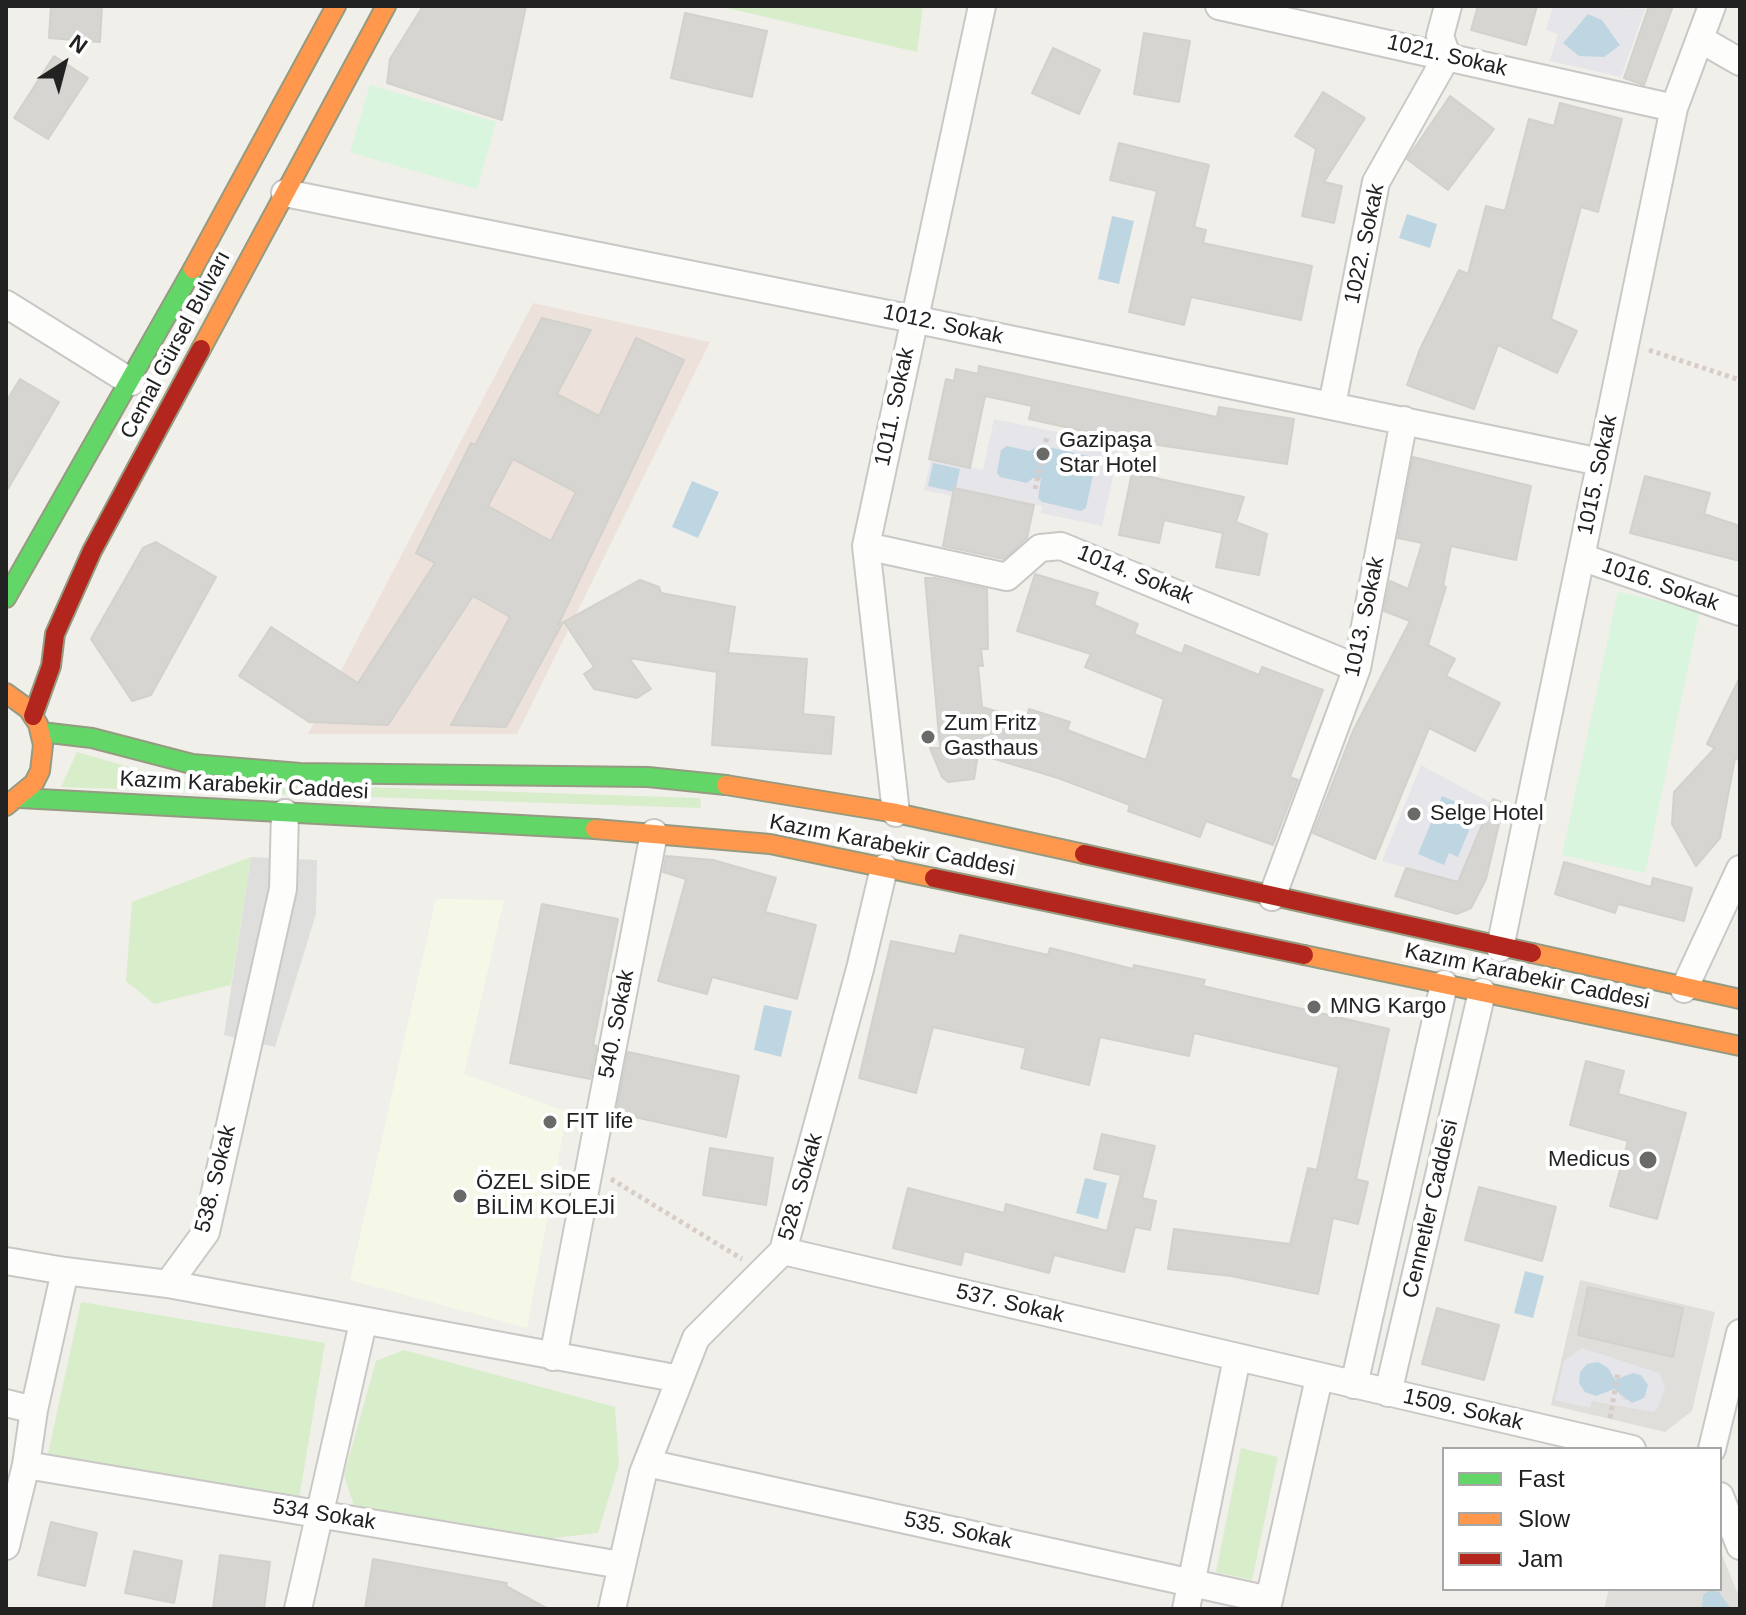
<!DOCTYPE html>
<html>
<head>
<meta charset="utf-8">
<style>
  body { margin:0 }
  #map { position:relative; width:1746px; height:1615px; overflow:hidden; background:#f0efea; font-family:Helvetica,sans-serif }
  canvas { display:block }
  .frame { position:absolute; inset:0; border:8px solid #222; pointer-events:none }
  .legend { position:absolute; left:1442px; top:1447px; width:280px; height:144px; box-sizing:border-box; background:#fff; border:2px solid #a7a7a7; margin:0; padding:10px 14px; list-style:none; font-size:24px; color:#222 }
  .legend li { display:flex; align-items:center; gap:16px; height:40px }
  .legend b { width:40px; border:2px solid #a7a7a7 }
  .north { position:absolute; left:24px; top:24px; width:80px; height:80px; -webkit-text-stroke:6px #fff; paint-order:stroke; rotate:36deg; font-size:22px; font-weight:700; line-height:32px; text-align:center; color:#222 }
  .north::after { content:''; display:block; margin:auto; width:28px; height:36px; background:#222; clip-path:polygon(50% 0,100% 100%,50% 72%,0 100%) }
</style>
</head>
<body>
<div id="map">
<canvas width="1746" height="1615"></canvas>
<div class="frame"></div>
<ul class="legend">
<li><b style="height:10px;background:#63d668"></b>Fast</li>
<li><b style="height:10px;background:#ff974d"></b>Slow</li>
<li><b style="height:10px;background:#b3261e"></b>Jam</li>
</ul>
<div class="north">N</div>
</div>
<script>
const c = document.querySelector('canvas').getContext('2d');
c.lineJoin = 'round';
function paint(path, color) { c.fillStyle = color; c.fill(path, 'evenodd'); }
const toPath = rows => new Path2D(rows.map(r => 'M' + r).join(''));
function stroke(path, color, width, dash) { c.strokeStyle = color; c.lineWidth = width; c.lineCap = dash ? 'butt' : 'round'; c.setLineDash(dash || []); c.stroke(path); }
function label(font, color, halo, rows, align = 'center') {
  c.font = font + ' Helvetica,sans-serif'; c.lineWidth = 8; c.setLineDash([]); c.textBaseline = 'middle'; c.strokeStyle = halo; c.fillStyle = color; for (const [text, x, y, turn = 0] of rows) {
    c.save(); c.translate(x, y); c.rotate((+turn || 0) * Math.PI / 180); c.textAlign = isNaN(turn) ? turn : align; if (halo) c.strokeText(text, 0, 0); c.fillText(text, 0, 0); c.restore();
  }
}
paint(toPath([
  [1580,1280,1715,1312,1692,1411,1665,1432,1551,1405],
  [1720,1550,1740,1599,1740,1609,1604,1609,1609,1589,1720,1589]
]), '#dfdedb');
paint(toPath([
  [533,303,710,342,517,734,308,734]
]), '#ede1dc');
paint(toPath([
  [436,899,504,900,464,1074,567,1112,527,1328,350,1280]
]), '#f6f8e7');
paint(toPath([
  [251,857,317,860,316,914,275,1047,224,1035]
]), '#dededc');
paint(toPath([
  [718,6,923,6,917,52],
  [77,752,178,781,700,798,701,808,61,787],
  [251,857,231,985,154,1004,126,981,132,902],
  [81,1302,325,1343,299,1499,48,1454],
  [404,1350,615,1407,619,1464,598,1533,527,1541,354,1506,344,1475,376,1361],
  [1241,1448,1278,1457,1252,1580,1216,1572]
]), '#d8edca');
paint(toPath([
  [370,85,496,122,477,189,350,152],
  [1618,592,1700,610,1645,873,1562,855]
]), '#d9f5dd');
paint(toPath([
  [1553,6,1645,9,1621,77,1550,61,1558,34,1546,30],
  [1582,20,1602,20,1620,44,1563,43],
  [994,419,1120,445,1102,526,1041,513,1042,506,980,493,964,490,962,498,924,490,931,459,983,470],
  [1007,446,1030,451,1081,511,1038,498,1042,479,1033,477],
  [1421,765,1491,803,1458,882,1382,861],
  [1582,1348,1659,1373,1665,1387,1658,1408,1653,1412,1592,1401,1590,1408,1555,1400,1564,1361],
  [1592,1363,1611,1372,1615,1380,1628,1374,1647,1394,1644,1398,1624,1400,1616,1389,1583,1368]
]), '#e6e5e9');
paint(toPath([
  [1588,14,1602,20,1620,45,1604,57,1579,56,1563,43],
  [1407,214,1437,224,1430,248,1399,238],
  [1112,216,1134,221,1119,284,1098,279],
  [1039,445,1093,457,1096,461,1086,508,1081,511,1042,502,1038,498,1041,479,1033,478,1027,483,1000,477,997,473,1001,450,1007,446,1030,451],
  [933,463,960,469,955,492,928,486],
  [692,481,719,492,698,538,672,527],
  [1442,796,1477,811,1458,857,1449,853,1444,865,1418,854],
  [764,1005,792,1011,781,1057,754,1050],
  [1085,1178,1107,1183,1098,1219,1076,1213],
  [1525,1271,1544,1276,1533,1318,1514,1313],
  [1598,1362,1608,1368,1615,1380,1633,1373,1641,1375,1648,1385,1644,1398,1632,1403,1614,1389,1596,1396,1585,1392,1579,1383,1580,1372,1587,1364],
  [1711,1589,1719,1592,1731,1609,1702,1609,1703,1595]
]), '#bed6e2');
const building = toPath([
  [51,6,102,6,100,42,49,38,51,6],
  [423,6,526,6,502,120,387,83,390,59,423,6],
  [1478,6,1537,6,1526,45,1471,30,1478,6],
  [1649,6,1673,6,1644,85,1624,78,1649,6],
  [685,13,767,31,752,97,671,78,685,13],
  [1144,33,1190,41,1179,102,1134,94,1144,33],
  [1053,48,1100,70,1079,114,1032,93,1053,48],
  [54,56,88,78,48,139,14,118,54,56],
  [1323,92,1365,118,1324,182,1342,186,1334,223,1302,216,1316,149,1295,136,1323,92],
  [1450,96,1494,129,1448,190,1407,159,1450,96],
  [1560,103,1622,119,1598,212,1581,207,1551,319,1577,331,1557,373,1498,345,1474,409,1407,385,1420,349,1459,270,1468,274,1486,206,1505,211,1529,119,1554,126,1560,103],
  [1119,143,1209,165,1194,227,1206,230,1203,243,1312,266,1301,320,1191,297,1184,325,1129,312,1157,191,1110,180,1119,143],
  [542,318,591,330,557,394,599,416,636,338,684,360,558,625,563,622,506,727,451,725,510,617,473,596,388,725,309,722,239,676,271,627,358,683,435,563,416,553,471,443,475,445,542,318],
  [513,459,576,492,551,541,488,506,513,459],
  [979,366,1217,417,1219,407,1294,419,1287,464,1124,440,1029,419,1032,406,985,396,970,468,929,459,946,379,954,381,956,369,978,374,979,366],
  [20,379,59,402,6,492,6,402,20,379],
  [1413,457,1531,486,1516,560,1451,546,1443,586,1446,587,1428,645,1455,659,1446,676,1500,703,1475,751,1429,728,1375,859,1313,833,1353,731,1410,621,1384,611,1390,581,1408,589,1422,543,1398,538,1413,457],
  [1132,473,1244,497,1236,522,1267,534,1259,575,1216,567,1223,533,1164,520,1159,543,1119,535,1132,473],
  [1645,476,1710,493,1704,514,1740,526,1740,561,1630,533,1645,476],
  [954,488,1034,505,1027,538,1004,559,943,546,954,488],
  [156,542,216,577,151,695,132,701,91,639,143,548,156,542],
  [1035,574,1098,593,1094,605,1138,624,1134,634,1182,654,1185,645,1259,675,1262,667,1323,690,1290,777,1298,780,1273,845,1206,821,1200,837,1128,811,1130,805,1058,778,978,754,974,779,948,782,942,777,930,748,940,748,925,578,935,578,987,589,988,649,981,649,983,666,978,666,982,707,1026,720,1029,709,1070,722,1067,730,1146,760,1164,699,1085,667,1091,654,1017,631,1035,574],
  [640,580,659,587,661,593,735,607,728,653,807,659,803,714,834,717,831,754,712,745,717,672,629,658,651,689,637,698,594,689,584,674,594,667,564,622,640,580],
  [1740,677,1740,761,1735,758,1720,838,1696,866,1672,824,1674,792,1715,748,1707,744,1740,677],
  [1493,799,1504,803,1486,879,1471,908,1457,914,1395,896,1406,868,1458,882,1493,799],
  [666,856,713,860,776,878,765,912,816,925,797,999,712,977,707,994,658,981,686,879,663,872,666,856],
  [1564,862,1651,887,1653,878,1692,888,1684,921,1618,904,1615,913,1555,894,1564,862],
  [542,904,618,919,593,1045,597,1046,590,1079,510,1063,542,904],
  [960,935,1048,955,1050,948,1133,969,1134,965,1205,980,1203,986,1389,1029,1356,1179,1368,1182,1358,1224,1333,1218,1318,1294,1231,1276,1168,1269,1174,1229,1290,1244,1308,1168,1317,1170,1339,1067,1194,1033,1189,1056,1100,1037,1089,1085,1021,1068,1026,1048,933,1027,916,1093,859,1078,891,941,955,954,960,935],
  [628,1052,739,1076,726,1137,616,1113,628,1052],
  [1586,1061,1624,1071,1618,1094,1686,1113,1657,1219,1610,1206,1628,1141,1570,1125,1586,1061],
  [1102,1134,1155,1146,1142,1198,1156,1201,1150,1230,1135,1227,1124,1272,1054,1255,1049,1273,964,1251,961,1265,893,1248,908,1188,1004,1213,1006,1204,1107,1231,1121,1175,1094,1169,1102,1134],
  [710,1148,773,1158,766,1205,703,1195,710,1148],
  [1479,1187,1556,1207,1542,1261,1465,1240,1479,1187],
  [1588,1287,1683,1308,1673,1357,1578,1335,1588,1287],
  [1437,1308,1499,1325,1484,1380,1422,1364,1437,1308],
  [51,1522,97,1533,85,1586,38,1575,51,1522],
  [134,1551,182,1561,174,1603,125,1593,134,1551],
  [220,1555,270,1562,264,1609,213,1609,220,1555],
  [373,1559,507,1583,506,1586,548,1609,365,1609,373,1559]
]);
paint(building, '#d7d5d1');
stroke(building, '#d3d1cb', 2);
const street = toPath([
  [1219,6,1674,108],
  [1700,39,1740,62],
  [285,193,913,319,1600,462],
  [6,304,131,382],
  [1332,405,1376,182,1447,56,1440,36,1448,6],
  [866,546,1007,577,1040,548,1061,546,1357,668],
  [1581,557,1740,612],
  [896,813,866,546,982,6],
  [1272,897,1357,668,1404,420],
  [1500,948,1674,108,1712,6],
  [1684,989,1740,869],
  [783,1251,1632,1449],
  [6,1261,65,1271],
  [168,1284,680,1379],
  [553,1357,654,833],
  [1354,1385,1444,984],
  [1388,1393,1482,992],
  [6,1403,34,1410],
  [1712,1449,1740,1333],
  [647,1463,1269,1600],
  [26,1465,621,1565],
  [1720,1496,1740,1546],
  [6,1546,26,1465,34,1410,65,1271,168,1284,206,1232,283,889,285,813],
  [298,1609,363,1323],
  [612,1609,643,1473,696,1338,783,1251,860,969,884,868],
  [1186,1609,1237,1358],
  [1267,1609,1319,1378]
]);
const fast = toPath([
  [6,598,193,269],
  [41,732,92,738,192,764,300,773,648,777,726,785],
  [20,798,595,829]
]);
const slow = toPath([
  [193,269,336,6],
  [201,349,386,6],
  [6,693,28,709,38,724,43,745,40,771,34,783,6,806],
  [726,785,896,813,1084,854],
  [595,829,770,844,934,878],
  [1532,953,1740,999],
  [1304,955,1740,1046]
]);
const jam = toPath([
  [33,716,51,666,55,634,92,551,201,349],
  [1084,854,1532,953],
  [934,878,1304,955]
]);
stroke(street, '#c9c8c6', 30);
stroke(fast, '#959b81', 22);
stroke(slow, '#959b81', 22);
stroke(jam, '#959b81', 22);
stroke(toPath([
  [1649,350,1740,380],
  [1035,489,1047,437],
  [611,1179,742,1259],
  [1610,1418,1618,1372]
]), '#d8ccc9', 5, [4, 4]);
stroke(street, '#fdfdfc', 26);
stroke(fast, '#63d668', 18);
stroke(slow, '#ff974d', 18);
stroke(jam, '#b3261e', 18);
for (const [x, y, r, color] of [
  [1043,454,8,"#6a6a68"],
  [928,737,8,"#6a6a68"],
  [1414,814,8,"#6a6a68"],
  [1314,1007,8,"#6a6a68"],
  [550,1122,8,"#6a6a68"],
  [1648,1160,10,"#6a6a68"],
  [460,1196,8,"#6a6a68"]
]) { const dot = new Path2D(); dot.arc(x, y, r, 0, 2 * Math.PI); c.fillStyle = color; c.fill(dot); stroke(dot, '#fff', 3); }
label('22px', '#222', '#fff', [
  ["1021. Sokak",1447,56,13],
  ["1022. Sokak",1365,244,-78],
  ["1012. Sokak",943,325,12],
  ["Cemal Gürsel Bulvarı",176,345,-62],
  ["1011. Sokak",895,407,-78],
  ["1015. Sokak",1598,475,-78],
  ["1014. Sokak",1135,575,22],
  ["1016. Sokak",1660,585,19],
  ["1013. Sokak",1365,617,-78],
  ["Kazım Karabekir Caddesi",244,786,3],
  ["Kazım Karabekir Caddesi",892,846,11],
  ["Kazım Karabekir Caddesi",1527,977,12],
  ["540. Sokak",617,1024,-79],
  ["538. Sokak",216,1179,-76],
  ["528. Sokak",801,1187,-74],
  ["Cennetler Caddesi",1431,1209,-77],
  ["537. Sokak",1010,1304,13],
  ["1509. Sokak",1463,1410,13],
  ["534 Sokak",324,1515,9],
  ["535. Sokak",958,1531,12]
]);
label('22px', '#222', '#fff', [
  ["Gazipaşa",1059,441],
  ["Star Hotel",1059,466],
  ["Zum Fritz",944,724],
  ["Gasthaus",944,749],
  ["Selge Hotel",1430,814],
  ["MNG Kargo",1330,1007],
  ["FIT life",566,1122],
  ["Medicus",1630,1160,"right"],
  ["ÖZEL SİDE",476,1183],
  ["BİLİM KOLEJİ",476,1208]
], 'left');
</script>
</body>
</html>
